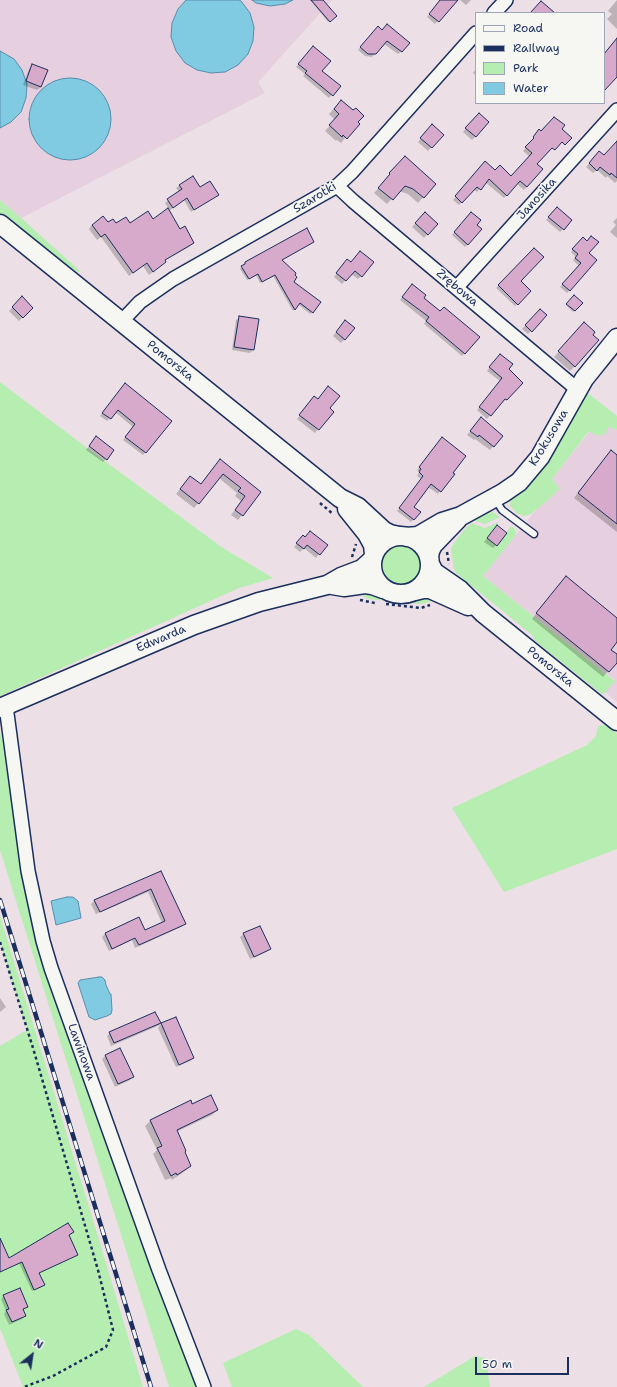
<!DOCTYPE html>
<html>
<head>
<meta charset="utf-8">
<style>
  body { margin:0 }
  #map { position:relative; width:617px; height:1387px; overflow:hidden; background:#eddfe6; font-family:"Shantell Sans",sans-serif }
  canvas { display:block }
  .legend { position:absolute; left:475px; top:12px; width:130px; height:92px; box-sizing:border-box; background:#f6f6f2; border:1px solid #9ea6b7; margin:0; padding:5px 7px; list-style:none; font-size:12px; color:#1b2f5e }
  .legend li { display:flex; align-items:center; gap:8px; height:20px }
  .legend b { width:20px; border:1px solid #9ea6b7 }
  .north { position:absolute; left:12px; top:1335px; width:40px; height:40px; -webkit-text-stroke:3px #f6f6f2; paint-order:stroke; rotate:30deg; font-size:11px; font-weight:700; line-height:16px; text-align:center; color:#1b2f5e }
  .north::after { content:''; display:block; margin:auto; width:14px; height:18px; background:#1b2f5e; clip-path:polygon(50% 0,100% 100%,50% 72%,0 100%) }
  .scale { position:absolute; left:475px; top:1357px; width:94px; height:18px; box-sizing:border-box; border:2px solid #1b2f5e; border-top:0; padding-left:5px; font-size:12px; line-height:14px; white-space:nowrap; color:#1b2f5e; -webkit-text-stroke:3px #f6f6f2; paint-order:stroke }
</style>
</head>
<body>
<div id="map">
<canvas width="617" height="1387"></canvas>
<ul class="legend">
<li><b style="height:5px;background:#f6f6f2"></b>Road</li>
<li><b style="height:5px;background:#1b2f5e"></b>Railway</li>
<li><b style="height:11px;background:#b6edb0"></b>Park</li>
<li><b style="height:11px;background:#81cbe2"></b>Water</li>
</ul>
<div class="north">N</div>
<div class="scale">50 m</div>
</div>
<script>
const c = document.querySelector('canvas').getContext('2d');
c.lineJoin = 'round';
function paint(path, color) { c.fillStyle = color; c.fill(path, 'evenodd'); }
const toPath = rows => new Path2D(rows.map(r => 'M' + r).join(''));
function stroke(path, color, width, dash) { c.strokeStyle = color; c.lineWidth = width; c.lineCap = dash ? 'butt' : 'round'; c.setLineDash(dash || []); c.stroke(path); }
function label(font, color, halo, rows, align = 'center') {
  c.font = font + ' "Shantell Sans",sans-serif'; c.lineWidth = 3.5; c.setLineDash([]); c.textBaseline = 'middle'; c.strokeStyle = halo; c.fillStyle = color; for (const [text, x, y, turn = 0] of rows) {
    c.save(); c.translate(x, y); c.rotate((+turn || 0) * Math.PI / 180); c.textAlign = isNaN(turn) ? turn : align; if (halo) c.strokeText(text, 0, 0); c.fillText(text, 0, 0); c.restore();
  }
}
paint(toPath([
  [0,0,332,0,258,82,265,93,21,218,0,200],
  [608,427,617,430,617,702,605,692,615,680,483,576,535,511,548,500,559,488,552,479,590,431]
]), '#e6cfde');
paint(toPath([
  [0,200,21,218,80,271,77,272,70,267,61,264,0,215],
  [0,382,87,448,223,548,273,578,239,588,0,696],
  [584,390,617,416,617,430,608,427,605,435,595,435,589,431,552,479,559,488,559,489,548,500,531,514,524,516,518,514,510,506,511,498],
  [487,510,494,513,500,517,485,524,470,519],
  [499,522,487,538,497,546,511,526,515,529,516,535,483,576,615,681,603,695,535,641,532,635,456,573,454,569,451,549,454,543,464,530,471,523,485,528],
  '381 565a20 20 0 1 1 40 0a20 20 0 1 1-40 0Z',
  [365,589,396,600,403,600,434,596,429,602,421,604,368,599,363,596,361,593],
  [606,725,617,734,617,849,504,892,452,808,587,745,596,736,598,726],
  [0,733,6,747,24,879,197,1387,169,1387,0,850],
  [0,916,100,1243,143,1387,23,1387,0,1328,0,1046,27,1030,0,942],
  [296,1329,309,1335,363,1387,232,1387,223,1363],
  [475,1356,486,1358,490,1387,424,1387]
]), '#b6edb0');
const water = toPath([
  [186,0,239,0,241,1,250,13,254,27,253,41,248,54,238,65,225,72,211,73,197,70,185,63,176,51,171,37,172,23,178,9,186,0],
  [252,0,293,0,285,4,270,6,256,3,252,0],
  [0,51,14,59,22,70,27,84,26,98,21,112,11,122,0,128,0,51],
  '29 119a41 41 0 1 1 82 0a41 41 0 1 1-82 0Z',
  [67,897,73,897,78,901,81,918,56,925,51,901,67,897],
  [99,977,102,977,105,980,106,985,110,994,111,994,112,1010,111,1014,107,1016,95,1020,89,1017,78,983,80,980,99,977]
]);
paint(water, '#81cbe2');
stroke(water, '#588dad', 1);
paint(toPath([
  [310,0,322,0,335,16,328,22],
  [441,0,458,0,435,24,427,17],
  [460,0,471,0,466,5],
  [617,0,617,29,607,19,612,14,608,11],
  [374,31,402,51,398,54,384,44,372,57,365,56,358,50],
  [311,50,321,71,339,86,329,98,303,76,305,74,296,67],
  [32,65,41,87,37,90,23,85,29,69],
  [476,69,476,76,473,73],
  [336,106,357,123,341,143,337,140,336,141,325,131,335,120,329,114],
  [475,117,476,136,472,140,463,132],
  [429,129,442,135,428,151,418,142],
  [537,134,536,164,542,169,524,190,517,184,504,198,485,182,477,192,473,189,459,205,453,200,482,165,495,172,511,177,530,157,523,151],
  [617,146,617,181,615,183,607,176,606,178,597,170,593,173,586,167,596,156,604,156],
  [406,158,435,184,418,203,408,194,399,191,387,204,374,193,386,180,385,179],
  [180,185,199,188,217,195,191,212,184,200,169,211,180,230,193,243,189,247,164,261,165,262,161,266,149,275,143,266,129,276,101,237,97,240,89,229,92,225,107,224,130,224,153,221,169,209,165,203,179,192,176,188],
  [554,211,571,220,560,232,546,220],
  [425,213,437,224,424,238,412,227],
  [469,216,476,225,468,244,465,247,452,235],
  [617,218,617,238,610,232,616,225,613,222],
  [583,238,588,253,596,260,567,293,560,287,579,266,573,260,576,257,571,252],
  [534,249,520,281,530,291,515,306,496,288],
  [347,260,361,276,358,279,351,274,342,284,334,277],
  [281,261,293,275,292,282,312,312,310,314,298,304,293,311,273,276,260,283,256,275,247,280,240,269,246,263],
  [409,288,422,298,465,353,462,356,424,324,426,321,400,300],
  [574,296,581,303,573,312,566,305],
  [22,298,32,308,19,321,9,311],
  [537,313,531,331,528,334,522,329],
  [240,317,258,320,253,350,250,353,232,350,236,320],
  [342,325,345,339,341,343,333,336],
  [579,329,575,366,570,371,554,357],
  [497,358,522,383,503,402,502,401,487,419,477,410,500,381,487,371],
  [123,387,171,421,143,455,123,440,133,427,115,412,107,421,100,416],
  [311,401,328,409,332,412,315,433,297,419],
  [477,423,502,436,490,450,475,439,474,440,467,435],
  [93,441,106,459,103,462,86,450],
  [440,441,440,491,438,494,428,487,413,507,414,519,411,522,397,511,421,479,417,476,419,472,417,470],
  [607,456,617,457,617,532,574,498],
  [216,465,260,492,238,520,231,515,241,501,235,496,237,493,219,478,194,508,176,494,186,481,200,485],
  [494,530,496,545,493,548,484,542],
  [300,540,326,545,316,558,304,548,300,552,294,547],
  [561,583,617,619,617,641,610,650,617,656,617,661,603,677,532,619],
  [161,872,185,924,181,927,135,948,132,940,109,951,102,937,105,934,139,918,144,931,162,923,148,892,96,914,91,904,95,900],
  [244,934,270,949,266,952,250,959,240,937],
  [0,998,6,1007,0,1012],
  [154,1013,160,1025,111,1046,107,1036,110,1033],
  [175,1018,193,1057,190,1061,176,1067,158,1028,161,1024],
  [120,1049,133,1076,130,1080,115,1087,102,1059,105,1056],
  [192,1105,217,1110,212,1115,176,1132,190,1166,185,1171,172,1180,171,1178,165,1180,153,1154,157,1150,145,1126,151,1120],
  [68,1235,77,1254,38,1273,43,1285,41,1287,32,1291,19,1263,0,1272,0,1251,8,1260],
  [4,1296,27,1306,23,1310,25,1316,22,1319,9,1325,4,1314,6,1311,1,1299]
]), '#0003');
const building = toPath([
  [311,0,323,0,337,16,330,22,311,0],
  [440,0,458,0,439,22,429,14,440,0],
  [541,1,555,13,530,13,541,1],
  [387,24,410,43,402,52,387,41,376,54,368,54,360,47,378,26,382,30,387,24],
  [617,38,617,77,604,91,604,54,617,38],
  [313,46,331,61,322,71,341,86,333,96,305,73,307,71,298,64,313,46],
  [32,64,48,70,41,87,26,81,32,64],
  [341,100,353,110,356,108,364,116,358,122,360,124,347,139,343,135,342,137,329,125,339,114,334,109,341,100],
  [479,113,489,122,476,137,465,128,479,113],
  [554,117,565,125,562,129,572,138,565,145,562,142,555,150,552,148,537,164,543,169,527,187,520,181,507,196,489,179,481,190,477,187,462,203,455,196,485,161,495,170,500,165,511,176,532,153,525,147,534,138,533,137,539,129,541,131,554,117],
  [432,124,444,135,432,148,420,138,432,124],
  [617,141,617,178,611,173,610,175,600,167,597,171,589,163,599,151,604,155,617,141],
  [405,156,436,184,424,198,413,189,405,186,393,200,378,188,390,174,389,173,405,156],
  [193,176,200,187,210,181,219,195,194,210,187,198,173,208,167,199,182,189,179,185,193,176],
  [557,207,572,220,564,230,548,217,557,207],
  [168,208,180,229,185,226,194,243,165,260,166,262,153,272,147,263,133,273,105,234,101,237,92,225,103,216,108,222,113,219,116,223,126,217,130,223,148,211,153,219,168,208],
  [425,212,438,224,428,235,415,223,425,212],
  [471,212,481,220,477,225,482,229,468,245,454,232,471,212],
  [307,228,314,242,282,260,296,273,295,275,297,277,294,282,321,302,313,313,300,303,295,310,275,275,262,282,258,274,249,279,241,266,245,264,245,262,307,228],
  [591,236,599,242,589,253,597,260,570,291,562,284,581,263,575,258,578,254,572,249,583,237,587,241,591,236],
  [534,248,544,257,521,281,531,291,518,305,498,285,534,248],
  [360,251,374,262,362,277,355,271,346,281,336,273,347,259,351,262,360,251],
  [412,284,426,295,424,298,440,311,444,307,480,337,465,354,426,321,429,317,402,297,412,284],
  [574,295,583,303,575,311,566,304,574,295],
  [22,296,33,308,23,318,12,307,22,296],
  [540,309,547,315,532,332,525,325,540,309],
  [239,316,259,319,254,350,234,347,239,316],
  [345,320,355,328,345,340,336,332,345,320],
  [584,322,595,332,593,335,599,340,575,367,558,351,584,322],
  [500,354,513,364,509,369,523,383,507,400,505,399,491,416,479,407,502,378,489,367,500,354],
  [125,383,172,421,146,453,125,437,135,424,118,410,111,419,102,413,125,383],
  [328,386,340,396,330,408,334,412,319,430,299,415,314,396,318,399,328,386],
  [481,417,503,436,494,447,479,435,478,437,470,431,481,417],
  [96,436,114,450,107,460,89,446,96,436],
  [442,437,466,456,453,473,455,474,441,492,431,484,414,507,421,512,414,520,399,508,423,476,419,472,421,469,419,467,442,437],
  [611,450,617,455,617,524,578,493,611,450],
  [220,459,261,492,243,516,235,510,245,496,238,491,241,488,223,474,199,504,180,489,190,476,201,484,220,459],
  [497,525,507,533,497,546,487,538,497,525],
  [310,531,328,545,320,555,307,545,304,549,296,543,303,535,305,537,310,531],
  [566,576,617,618,617,642,611,650,617,654,617,663,609,672,536,613,566,576],
  [161,871,186,924,139,945,135,938,112,949,105,933,139,917,145,930,165,921,151,889,100,912,94,900,161,871],
  [260,926,271,949,254,957,243,933,260,926],
  [155,1012,161,1023,114,1043,109,1032,155,1012],
  [176,1017,194,1058,179,1065,161,1023,176,1017],
  [120,1048,134,1077,118,1084,105,1055,120,1048],
  [211,1095,218,1110,177,1130,186,1151,185,1152,191,1166,177,1175,176,1173,171,1176,157,1148,162,1146,150,1120,191,1100,192,1104,211,1095],
  [68,1223,74,1232,69,1235,78,1255,39,1273,45,1285,34,1290,22,1262,0,1272,0,1238,9,1258,68,1223],
  [20,1288,28,1307,23,1309,26,1316,12,1322,6,1310,9,1309,3,1295,20,1288]
]);
paint(building, '#d7a9cb');
stroke(building, '#1b2f5e', 1);
const lane = toPath([
  [495,499,502,510,534,534]
]);
const street = toPath([
  [494,13,506,0],
  [337,186,353,201,578,390],
  [457,287,617,110],
  [121,322,140,302,173,279,337,186,352,172,476,33],
  [6,706,28,871,43,941,51,968,159,1270,204,1387]
]);
const secondary = toPath([
  [0,224,340,498,358,507,384,531,390,534,399,536],
  [347,509,367,534,373,545,374,554],
  '372 565a29 29 0 1 1 58 0a29 29 0 1 1-58 0Z',
  [406,537,418,536,442,522,461,516,503,493,519,482,540,457,584,379,617,338],
  [429,558,430,551,433,545,458,519],
  [430,564,434,572,460,590,483,613,617,721],
  [332,585,344,587,365,584,372,585,383,589],
  [415,591,423,589,430,589,468,606],
  [0,708,194,625,259,602,327,585,341,577,362,569,372,560]
]);
stroke(lane, '#1b2f5e', 9);
stroke(street, '#1b2f5e', 16);
stroke(secondary, '#1b2f5e', 21);
stroke(toPath([
  [320,503,333,514],
  [447,552,449,564],
  [352,557,356,544],
  [360,600,375,603],
  [386,604,421,608,430,605],
  [0,942,33,1048,98,1270,113,1330,106,1347,53,1376,24,1387]
]), '#1b2f5e', 2.5, [3, 3]);
stroke(lane, '#f6f6f2', 6);
stroke(street, '#f6f6f2', 13);
stroke(secondary, '#f6f6f2', 18);
const rail = toPath([
  [0,900,151,1387]
]);
stroke(rail, '#1b2f5e', 4.5);
stroke(rail, '#f6f6f2', 3, [9]);
label('12px', '#1b2f5e', '#f6f6f2', [
  ["Szarotki",315,198,-31],
  ["Janosika",537,199,-48],
  ["Zrębowa",457,288,40],
  ["Pomorska",170,361,39],
  ["Krokusowa",549,438,-59],
  ["Edwarda",161,639,-23],
  ["Pomorska",550,667,39],
  ["Lawinowa",81,1052,70]
]);
</script>
</body>
</html>
